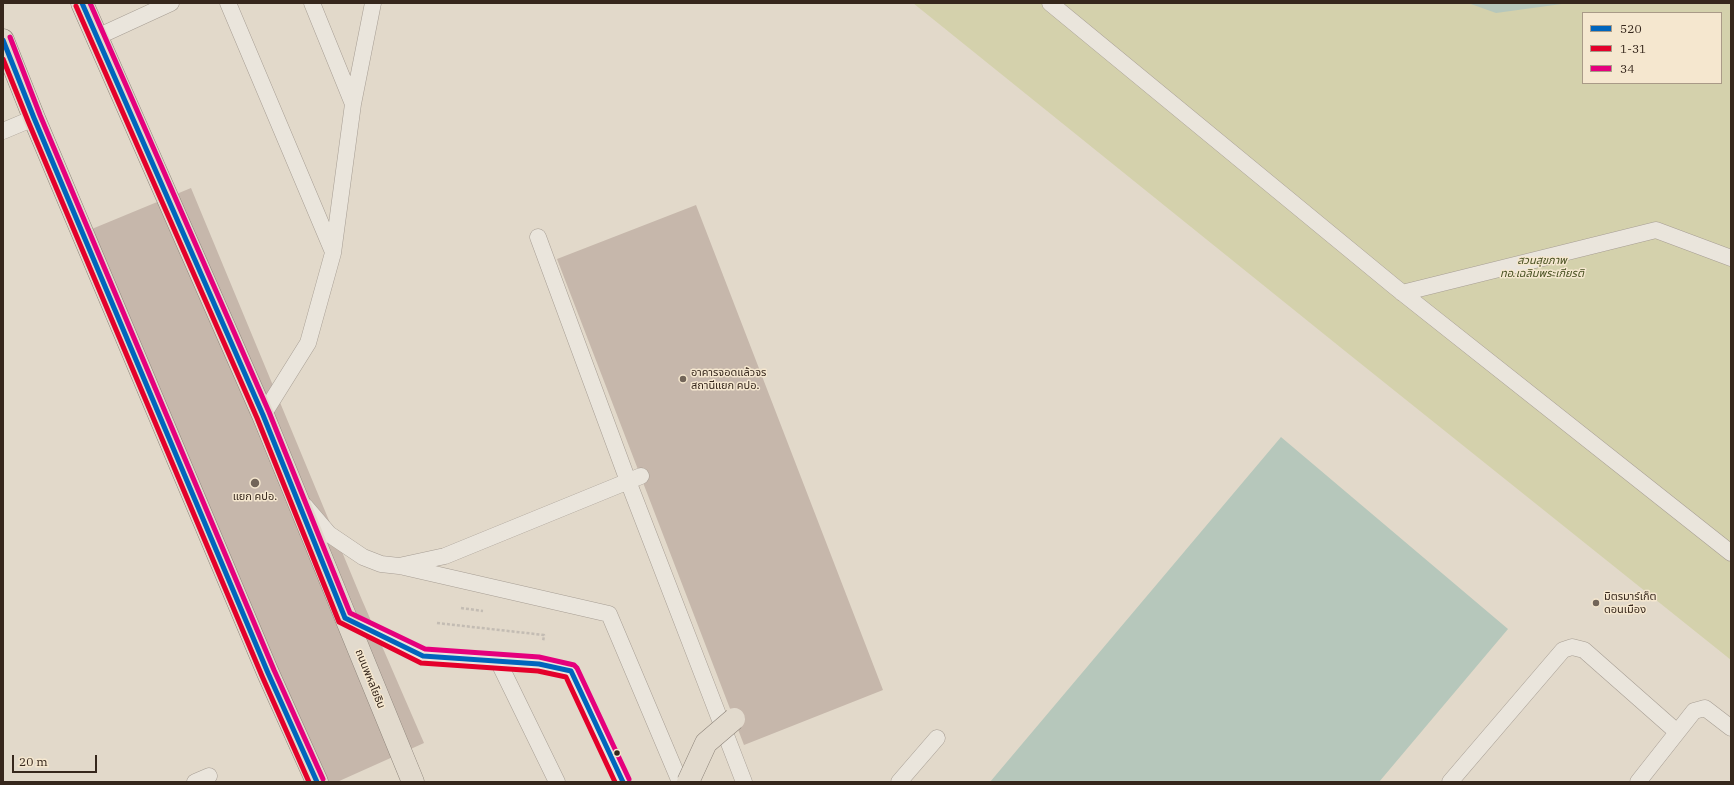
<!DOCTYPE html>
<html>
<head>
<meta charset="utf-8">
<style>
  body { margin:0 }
  #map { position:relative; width:1734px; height:785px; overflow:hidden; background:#e2d9ca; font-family:"IBM Plex Serif",serif }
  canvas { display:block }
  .frame { position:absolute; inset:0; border:4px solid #36271c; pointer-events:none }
  .legend { position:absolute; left:1582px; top:12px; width:140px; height:72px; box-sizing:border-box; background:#f5e7cf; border:1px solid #a99a87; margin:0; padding:5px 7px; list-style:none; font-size:12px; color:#36271c }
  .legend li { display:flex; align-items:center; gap:8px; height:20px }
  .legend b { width:20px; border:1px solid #a99a87 }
  .scale { position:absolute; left:12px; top:755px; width:85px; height:18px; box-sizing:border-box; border:2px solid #36271c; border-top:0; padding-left:5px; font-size:12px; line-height:14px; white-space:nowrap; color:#36271c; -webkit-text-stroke:3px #f5e7cf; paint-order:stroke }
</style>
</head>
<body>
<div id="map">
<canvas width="1734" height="785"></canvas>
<div class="frame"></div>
<ul class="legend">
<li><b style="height:5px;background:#0065bd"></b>520</li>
<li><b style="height:5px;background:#e4002b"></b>1-31</li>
<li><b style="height:5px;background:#e5007d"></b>34</li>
</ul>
<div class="scale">20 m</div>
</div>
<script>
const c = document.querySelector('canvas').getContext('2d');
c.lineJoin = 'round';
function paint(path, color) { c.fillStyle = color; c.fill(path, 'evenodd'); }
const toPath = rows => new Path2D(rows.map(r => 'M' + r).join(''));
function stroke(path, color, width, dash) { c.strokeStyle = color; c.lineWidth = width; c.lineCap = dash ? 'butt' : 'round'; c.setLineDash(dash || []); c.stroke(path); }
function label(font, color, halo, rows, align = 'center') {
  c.font = font + ' "IBM Plex Serif","Noto Sans Thai",serif'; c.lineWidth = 3; c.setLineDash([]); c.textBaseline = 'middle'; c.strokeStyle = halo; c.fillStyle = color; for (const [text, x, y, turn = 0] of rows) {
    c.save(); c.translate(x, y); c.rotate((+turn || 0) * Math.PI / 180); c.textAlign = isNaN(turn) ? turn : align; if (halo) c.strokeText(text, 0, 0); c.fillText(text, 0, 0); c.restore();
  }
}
paint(toPath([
  [913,3,1731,3,1731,660,1340,347],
  [1583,13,1721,13,1721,83,1583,83]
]), '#d4d1ac');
paint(toPath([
  [1468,3,1569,3,1496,13],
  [1281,437,1508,629,1379,782,990,782]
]), '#b6c7bb');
paint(toPath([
  [191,188,362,600,424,743,337,782,321,782,87,231],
  [696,205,883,690,744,745,557,259]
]), '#c6b7ab');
const lane = toPath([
  [228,3,333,252],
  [312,3,353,104],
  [1050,3,1395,287,1731,553],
  [97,37,171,3],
  [3,131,34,118],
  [538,237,628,481,744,782],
  [1402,293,1656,230,1731,258],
  [263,415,308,343,333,253,353,104,373,3],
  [305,506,329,534,363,557,381,564,399,566,445,556,641,476],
  [404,567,609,614,680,782],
  [345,618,423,656,539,664,571,671,623,782],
  [498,661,557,782],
  [195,782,209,776],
  [899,782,937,738],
  [1450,782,1563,650,1572,647,1584,650,1677,732],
  [1638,782,1694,711,1705,708,1731,728]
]);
const primary = toPath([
  [82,3,263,415,413,782],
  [3,40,34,118,268,673,317,782]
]);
stroke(lane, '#a79e94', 17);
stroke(primary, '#8d847a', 23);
stroke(toPath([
  [461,608,483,611],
  [437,623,544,635,543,642]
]), '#c3bcb3', 2.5, [3, 2]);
stroke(lane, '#eae5dc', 16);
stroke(primary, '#e2dacd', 22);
const primaryBridge = toPath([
  [688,782,706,743,734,719]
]);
stroke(primaryBridge, '#8d847a', 23, []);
stroke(primaryBridge, '#e2dacd', 22);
stroke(toPath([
  [82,3,263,415,345,618,423,656,539,664,571,671,623,782],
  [3,40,34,118,268,673,317,782]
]), '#0065bd', 5);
stroke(toPath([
  [76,6,257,418,339,622,421,663,538,671,566,677,615,782],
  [3,59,28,121,262,676,309,782]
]), '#e4002b', 5);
stroke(toPath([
  [90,3,269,412,350,613,425,649,539,657,574,665,577,668,629,779],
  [10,37,40,115,274,670,323,779]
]), '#e5007d', 5);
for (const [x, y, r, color] of [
  [683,379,4,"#726559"],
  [255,483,5,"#726559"],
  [1596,603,4,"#726559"],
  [617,753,3.5,"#36271c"]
]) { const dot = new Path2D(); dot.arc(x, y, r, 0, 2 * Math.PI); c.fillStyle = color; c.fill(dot); stroke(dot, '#f5e7cf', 1.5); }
label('italic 11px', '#4a5223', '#f5e7cf', [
  ["สวนสุขภาพ",1542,261],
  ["ทอ.เฉลิมพระเกียรติ",1542,274]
]);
label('11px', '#36271c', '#f5e7cf', [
  ["อาคารจอดแล้วจร",691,373],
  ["สถานีแยก คปอ.",691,386],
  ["แยก คปอ.",255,497,"center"],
  ["มิตรมาร์เก็ต",1604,597],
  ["ดอนเมือง",1604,610]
], 'left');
label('11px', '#36271c', '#f5e7cf', [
  ["ถนนพหลโยธิน",370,679,68]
]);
</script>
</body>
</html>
